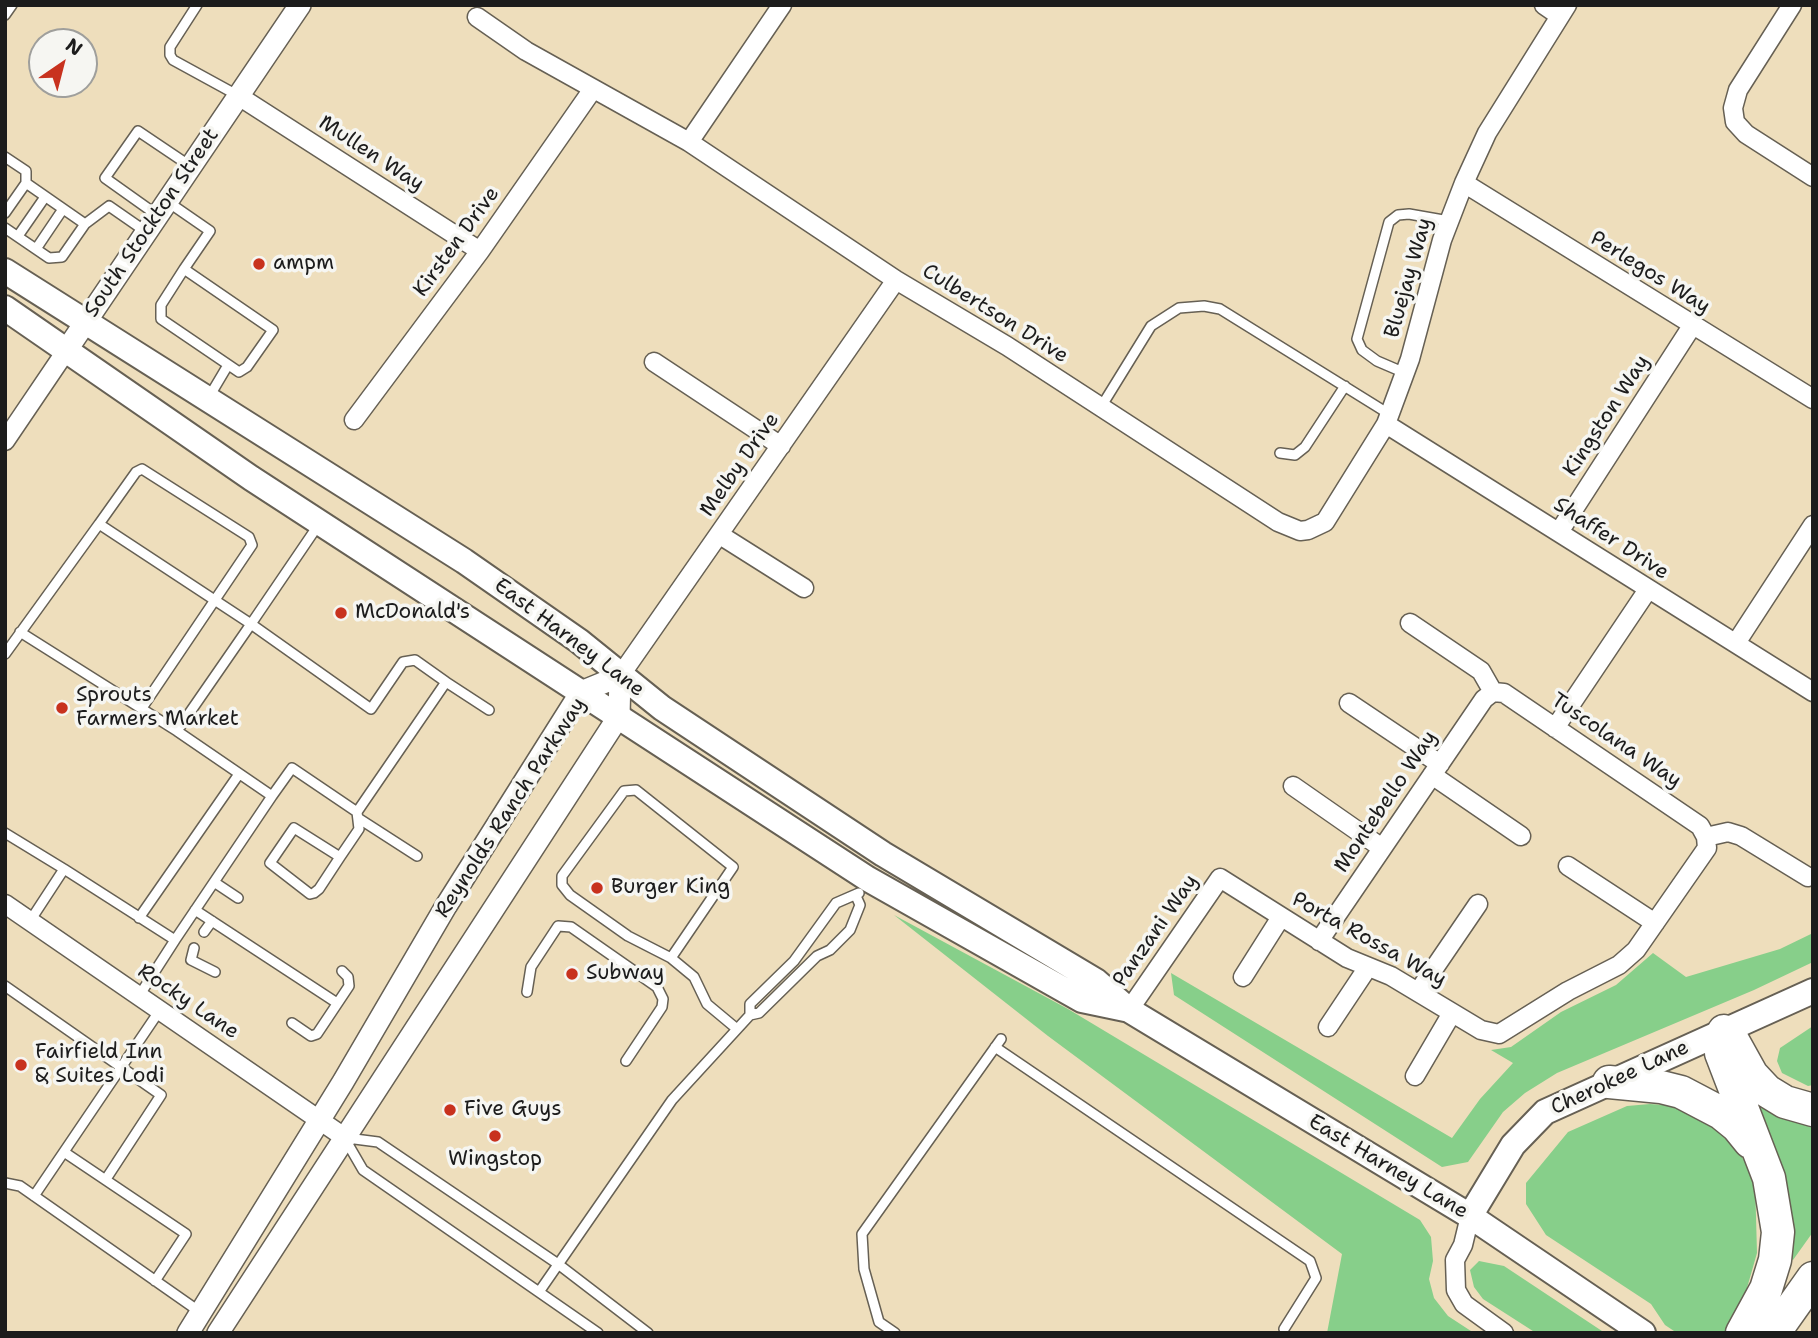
<!DOCTYPE html>
<html>
<head>
<meta charset="utf-8">
<style>
  body { margin:0 }
  #map { position:relative; width:1818px; height:1338px; overflow:hidden; background:#eedebc; font-family:"Shantell Sans",sans-serif }
  canvas { display:block }
  .frame { position:absolute; inset:0; border:7px solid #1c1c1c; pointer-events:none }
  .north { position:absolute; left:28px; top:28px; width:70px; height:70px; box-sizing:border-box; background:#f6f6f2; border:2px solid #9f9f9c; border-radius:50%; rotate:35deg; font-size:19px; font-weight:700; line-height:28px; text-align:center; color:#1c1c1c }
  .north::after { content:''; display:block; margin:auto; width:24px; height:32px; background:#c8321e; clip-path:polygon(50% 0,100% 100%,50% 72%,0 100%) }
</style>
</head>
<body>
<div id="map">
<canvas width="1818" height="1338"></canvas>
<div class="frame"></div>
<div class="north">N</div>
</div>
<script>
const c = document.querySelector('canvas').getContext('2d');
c.lineJoin = 'round';
function paint(path, color) { c.fillStyle = color; c.fill(path, 'evenodd'); }
const toPath = rows => new Path2D(rows.map(r => 'M' + r).join(''));
function stroke(path, color, width, dash) { c.strokeStyle = color; c.lineWidth = width; c.lineCap = dash ? 'butt' : 'round'; c.setLineDash(dash || []); c.stroke(path); }
function label(font, color, halo, rows, align = 'center') {
  c.font = font + ' "Shantell Sans",sans-serif'; c.lineWidth = 7; c.setLineDash([]); c.textBaseline = 'middle'; c.strokeStyle = halo; c.fillStyle = color; for (const [text, x, y, turn = 0] of rows) {
    c.save(); c.translate(x, y); c.rotate((+turn || 0) * Math.PI / 180); c.textAlign = isNaN(turn) ? turn : align; if (halo) c.strokeText(text, 0, 0); c.fillText(text, 0, 0); c.restore();
  }
}
paint(toPath([
  [894,915,1068,1009,1420,1220,1431,1237,1433,1261,1429,1279,1434,1298,1448,1316,1474,1333,1327,1333,1342,1254,1048,1036],
  [1813,933,1813,962,1754,990,1557,1073,1525,1093,1503,1112,1468,1162,1442,1167,1174,995,1171,973,1452,1138,1480,1099,1513,1063,1491,1050,1511,1047,1561,1012,1616,985,1653,953,1686,977,1780,949],
  [1813,1026,1813,1085,1808,1086,1782,1073,1777,1061,1780,1048],
  [1747,1096,1813,1119,1813,1232,1793,1260,1785,1254],
  [1650,1104,1677,1106,1704,1120,1723,1136,1742,1157,1755,1180,1757,1253,1743,1302,1725,1333,1677,1333,1665,1325,1651,1304,1546,1235,1526,1204,1526,1183,1568,1132,1627,1106],
  [1479,1261,1504,1266,1605,1333,1536,1333,1483,1299,1474,1287,1470,1270]
]), '#87cf8a');
const service = toPath([
  [197,5,170,47,170,55,173,60,237,95],
  [5,15,12,5],
  [5,157,26,171,26,183],
  [168,202,210,231,184,269,273,330,247,367,239,372,161,319,161,305,184,269],
  [5,213,26,183,85,224],
  [157,215,105,178,138,131,190,166],
  [5,228,49,258,62,257,85,224,109,206,145,231],
  [18,236,45,197],
  [36,249,63,209],
  [1405,373,1377,361,1362,350,1357,339,1389,222,1398,215,1409,214,1449,221],
  [209,397,228,365],
  [1101,407,1151,326,1179,308,1204,306,1220,309,1389,414],
  [1280,453,1295,455,1305,447,1345,386],
  [99,524,136,472,142,469,249,537,252,545,142,708],
  [20,632,177,731],
  [5,654,99,524,251,624,319,524],
  [446,682,489,710],
  [358,818,417,856],
  [5,833,64,869],
  [340,857,294,828,270,863,310,894,314,893,319,889,340,857,359,829,357,812],
  [214,882,238,898],
  [195,910,337,1003],
  [139,918,239,774],
  [30,921,64,869,175,940,139,996],
  [204,932,212,921],
  [175,940,272,796,177,731,251,624,371,709,403,662,415,660,446,682,357,812,292,768,272,796],
  [194,948,191,960,215,972],
  [671,958,628,936,570,895,562,885,562,876,624,791,636,790,733,867,671,958,694,977,707,1004,737,1029],
  [5,986,161,1095,106,1179],
  [527,992,531,967,558,926,571,927,657,987,663,999,662,1007,626,1061],
  [750,1015,750,1004,794,961,836,903,859,893],
  [292,1023,311,1036,317,1034,349,986,348,977,342,971],
  [995,1047,1310,1261,1316,1278,1284,1329],
  [347,1138,378,1142,558,1264,648,1333],
  [345,1139,363,1170,598,1333],
  [64,1152,186,1234,155,1281],
  [5,1183,20,1186,200,1312],
  [34,1196,160,1010],
  [539,1292,672,1100,750,1015,759,1013,817,956,830,950,850,930,860,905,856,896],
  [895,1333,879,1322,864,1269,862,1234,1001,1039]
]);
const minor = toPath([
  [1544,5,1560,16],
  [1792,5,1738,90,1733,108,1735,122,1746,134,1813,177],
  [477,17,526,51,689,142,896,280,1007,346,1278,522,1300,531,1308,530,1325,522,1386,424,1410,359,1442,240,1464,183,1487,133,1567,5],
  [237,95,480,251],
  [689,142,782,5],
  [1464,183,1813,399],
  [654,362,781,446],
  [354,420,480,251,593,89],
  [1386,424,1813,692],
  [5,441,68,348],
  [1559,532,1692,326],
  [720,535,804,588],
  [1410,623,1481,671,1493,692],
  [1736,643,1813,525],
  [620,676,896,280],
  [1349,703,1440,764],
  [1555,728,1647,591],
  [1432,775,1521,836],
  [1293,786,1382,848],
  [1706,837,1728,832,1741,836,1808,877],
  [1568,866,1655,923],
  [5,904,344,1137],
  [1319,941,1484,699,1493,692],
  [1243,977,1281,917],
  [1418,992,1478,904],
  [1129,1010,1220,878,1347,958,1391,976,1481,1030,1499,1034,1568,991,1619,965,1636,950,1707,848,1706,837,1700,826,1504,693,1493,692],
  [1328,1027,1368,967],
  [1415,1076,1452,1013],
  [1470,1216,1463,1245,1455,1260,1456,1290,1464,1304,1504,1333]
]);
const tertiary = toPath([
  [68,348,300,5],
  [188,1333,343,1082,446,906,581,692,620,676,619,716,218,1333]
]);
const secondary = toPath([
  [5,271,464,561,579,641,662,708,883,854,1096,981,1129,1010,1470,1216,1643,1333],
  [5,308,251,478,868,879,1082,1000,1125,1009],
  [1470,1216,1513,1145,1545,1112,1813,991]
]);
const motorway = toPath([
  [1724,1031,1721,1053,1769,1178,1778,1232,1775,1260,1766,1289,1742,1333],
  [1732,1039,1752,1075,1767,1091,1785,1102,1813,1110],
  [1609,1082,1661,1087,1681,1092,1721,1113,1737,1126,1750,1142],
  [1774,1333,1813,1278]
]);
stroke(service, '#666054', 12);
stroke(minor, '#666054', 21);
stroke(tertiary, '#666054', 24);
stroke(secondary, '#666054', 28);
stroke(motorway, '#666054', 35);
stroke(service, '#fff', 9);
stroke(minor, '#fff', 18);
stroke(tertiary, '#fff', 21);
stroke(secondary, '#fff', 24);
stroke(motorway, '#fff', 32);
for (const [x, y, r, color] of [
  [259,264,7,"#c8321e"],
  [341,613,7,"#c8321e"],
  [62,708,7,"#c8321e"],
  [597,888,7,"#c8321e"],
  [572,974,7,"#c8321e"],
  [21,1065,7,"#c8321e"],
  [450,1110,7,"#c8321e"],
  [495,1136,7,"#c8321e"]
]) { const dot = new Path2D(); dot.arc(x, y, r, 0, 2 * Math.PI); c.fillStyle = color; c.fill(dot); stroke(dot, '#f6f6f2', 2.5); }
label('21px', '#1c1c1c', '#f6f6f2', [
  ["Mullen Way",371,154,33],
  ["South Stockton Street",152,223,-56],
  ["Kirsten Drive",457,242,-54],
  ["Perlegos Way",1650,273,32],
  ["Bluejay Way",1409,278,-74],
  ["Culbertson Drive",995,314,32],
  ["Kingston Way",1607,416,-57],
  ["Melby Drive",740,465,-55],
  ["Shaffer Drive",1611,539,33],
  ["East Harney Lane",569,638,37],
  ["Tuscolana Way",1616,741,34],
  ["Montebello Way",1386,802,-56],
  ["Reynolds Ranch Parkway",511,808,-57],
  ["Panzani Way",1156,931,-55],
  ["Porta Rossa Way",1369,940,29],
  ["Rocky Lane",188,1002,34],
  ["Cherokee Lane",1620,1078,-25],
  ["East Harney Lane",1388,1167,31]
]);
label('21px', '#1c1c1c', '#f6f6f2', [
  ["ampm",273,264],
  ["McDonald's",355,613],
  ["Sprouts",76,696],
  ["Farmers Market",76,720],
  ["Burger King",611,888],
  ["Subway",586,974],
  ["Fairfield Inn",35,1053],
  ["& Suites Lodi",35,1077],
  ["Five Guys",464,1110],
  ["Wingstop",495,1160,"center"]
], 'left');
</script>
</body>
</html>
